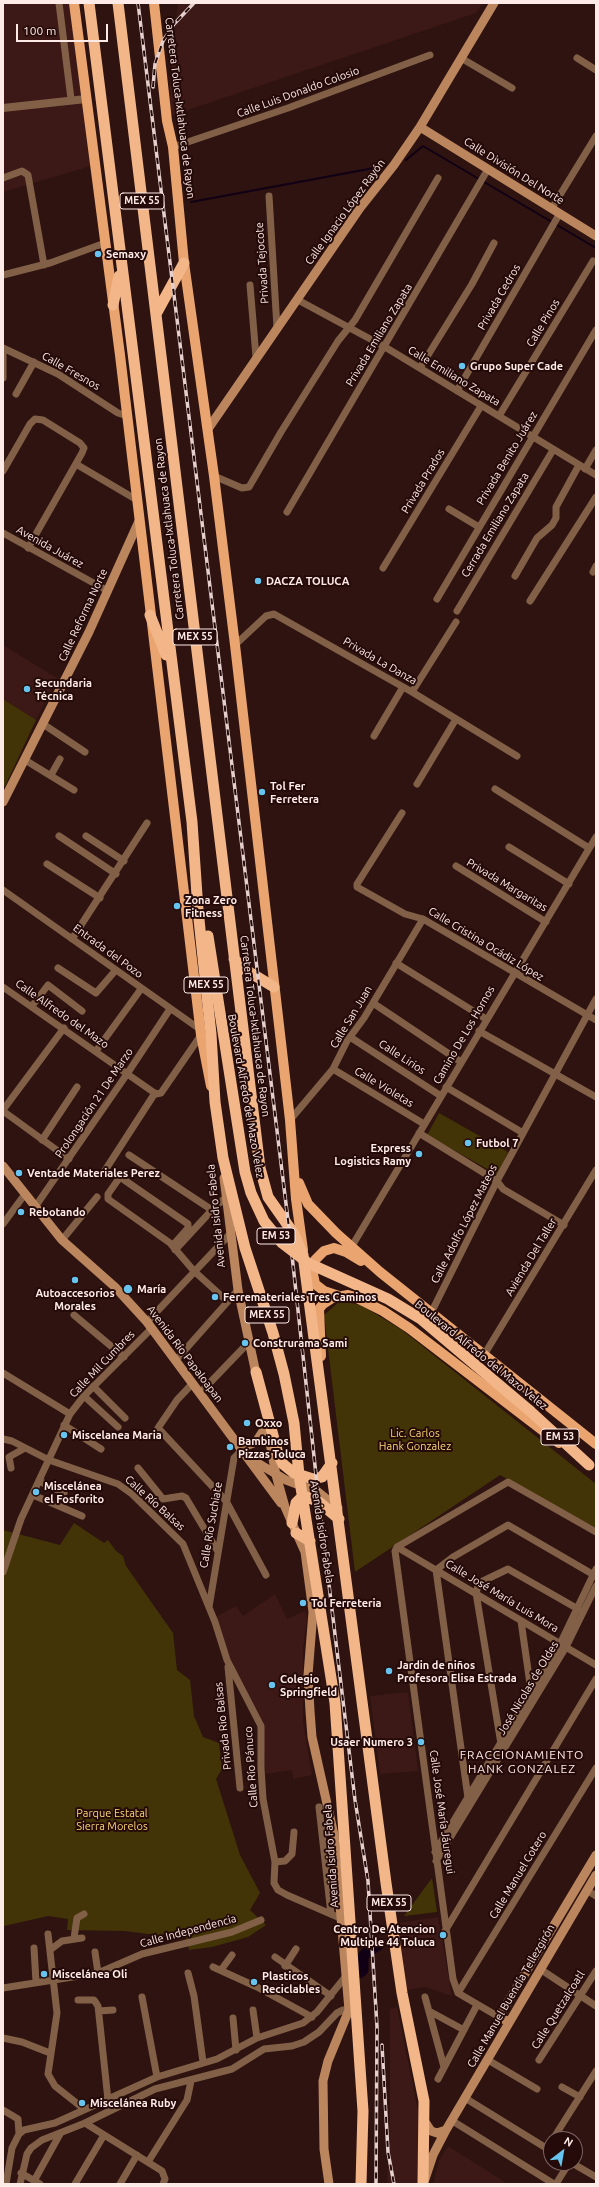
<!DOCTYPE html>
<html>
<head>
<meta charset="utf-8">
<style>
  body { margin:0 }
  #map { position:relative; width:599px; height:2187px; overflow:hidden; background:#2e1310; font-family:Ubuntu,sans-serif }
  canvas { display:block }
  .frame { position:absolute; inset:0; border:4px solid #feeae7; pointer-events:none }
  .north { position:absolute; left:543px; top:2131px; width:40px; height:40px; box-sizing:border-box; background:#240a08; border:1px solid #7b6461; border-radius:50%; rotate:31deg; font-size:11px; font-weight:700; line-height:16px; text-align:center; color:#feeae7 }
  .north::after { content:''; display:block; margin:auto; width:14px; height:18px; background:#66c4ef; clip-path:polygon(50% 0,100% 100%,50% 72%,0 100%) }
  .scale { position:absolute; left:16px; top:24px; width:92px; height:18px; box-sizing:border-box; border:2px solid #feeae7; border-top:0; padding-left:5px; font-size:12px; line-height:14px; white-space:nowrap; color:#feeae7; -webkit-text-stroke:3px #240a08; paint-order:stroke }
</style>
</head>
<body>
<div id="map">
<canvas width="599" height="2187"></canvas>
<div class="frame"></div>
<div class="north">N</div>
<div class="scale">100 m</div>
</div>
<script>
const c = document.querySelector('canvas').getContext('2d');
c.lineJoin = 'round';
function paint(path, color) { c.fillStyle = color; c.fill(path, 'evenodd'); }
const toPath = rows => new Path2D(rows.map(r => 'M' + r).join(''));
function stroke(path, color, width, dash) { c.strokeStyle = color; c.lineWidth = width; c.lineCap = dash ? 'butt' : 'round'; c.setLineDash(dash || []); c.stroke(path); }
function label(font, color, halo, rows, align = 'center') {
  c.font = font + ' Ubuntu,sans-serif'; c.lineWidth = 4; c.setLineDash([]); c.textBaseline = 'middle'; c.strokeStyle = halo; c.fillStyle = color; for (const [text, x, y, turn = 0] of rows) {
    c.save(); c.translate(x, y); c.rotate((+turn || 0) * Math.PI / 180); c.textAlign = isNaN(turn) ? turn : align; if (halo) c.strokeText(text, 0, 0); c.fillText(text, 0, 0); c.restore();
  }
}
paint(toPath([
  [3,3,71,3,91,166,3,192],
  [178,3,483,3,476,13,167,117],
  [3,645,57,678,36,720,3,699],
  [275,1594,287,1619,305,1611,307,1618,303,1648,303,1722,312,1775,293,1779,292,1770,265,1774,263,1722,210,1620,236,1606,243,1616],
  [408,1692,418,1771,380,1774,370,1696],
  [438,1917,452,1996,425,1987,406,1990,398,1923],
  [397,2007,418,2111,419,2184,387,2184,390,2109,390,2009],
  [448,2146,508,2184,433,2184,439,2160]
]), '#3c1916');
paint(toPath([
  [3,699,36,720,5,786,3,785],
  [439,1113,508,1152,498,1175,427,1135],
  [338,1303,351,1303,361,1305,402,1330,596,1484,596,1528,500,1475,355,1572,324,1315],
  [74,1523,104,1543,108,1540,116,1551,123,1556,126,1566,173,1633,177,1670,190,1680,194,1716,203,1737,219,1743,222,1769,216,1779,240,1855,260,1893,250,1910,266,1925,248,1937,212,1947,189,1950,185,1933,156,1935,125,1931,67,1930,68,1919,48,1916,4,1926,3,1944,3,1530,60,1545],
  [432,1878,437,1912,404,1916]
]), '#423407');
stroke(toPath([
  [406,160,423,146,596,248],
  [191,202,385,166]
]), '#110015', 2);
stroke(toPath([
  [359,1973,363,1970,363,1957,367,1952,378,1945]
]), '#110015', 11);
stroke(toPath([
  [59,3,71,99],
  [461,58,512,88],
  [577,58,596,70],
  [173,147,288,108,430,55],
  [3,178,22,171,28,175,44,265],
  [269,196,277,328],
  [552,208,596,136],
  [3,275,50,263,105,243],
  [250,285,256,357],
  [298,300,385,347,596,475],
  [3,348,58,374,118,413,127,416],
  [3,351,3,378],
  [420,368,472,284,494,243],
  [457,391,560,213],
  [16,394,34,362],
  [499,416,593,261],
  [76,464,137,500],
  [585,469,596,450],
  [3,471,30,424,35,419,43,420,80,443,84,448,82,453,28,548],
  [214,476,242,488,249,487,281,432,338,341,355,320,438,178],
  [449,509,479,527],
  [287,512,488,169],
  [3,533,108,591],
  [383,568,481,406],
  [593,572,596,566],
  [515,576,537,538,552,525,556,518,556,507,579,465],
  [437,599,596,330],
  [530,601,596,497],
  [457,611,553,450],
  [235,645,266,616,274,614,412,692,517,756],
  [412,692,456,622],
  [43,724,85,752],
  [374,736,403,687],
  [25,760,74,790],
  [51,775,60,759],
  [417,784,456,719],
  [495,789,589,848],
  [402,813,357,884,357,887,405,914,423,919,596,1020],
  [59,836,116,874],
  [86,836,124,861],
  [509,847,569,884],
  [47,864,100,898],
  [456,866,546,922],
  [3,890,201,1030],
  [72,939,147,823],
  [396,963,486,1019],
  [58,968,96,993,115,971],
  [3,987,156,1094,161,1093,201,1035],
  [373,1003,461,1062],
  [32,1006,48,985,82,1011],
  [479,1031,596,1097],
  [350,1037,441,1096],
  [96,1051,141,989],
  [333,1069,424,1124],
  [446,1087,523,1133],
  [3,1110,64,1028],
  [3,1111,69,1159],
  [290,1120,333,1069,347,1041,364,1018,423,919],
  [419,1133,497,1181,503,1189,564,1225],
  [42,1140,77,1087],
  [129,1155,212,1210],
  [102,1175,155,1093],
  [35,1207,127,1074,170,1009],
  [3,1224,25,1194],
  [62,1240,97,1197],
  [173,1245,188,1228,188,1224,120,1177,108,1194,108,1199,170,1243,194,1271,227,1301],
  [352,1246,596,837],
  [175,1250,212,1210,225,1198],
  [431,1313,497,1181,596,999],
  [74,1315,124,1357],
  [147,1322,230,1234],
  [484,1355,596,1170],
  [176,1360,238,1290],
  [3,1373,70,1414],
  [193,1383,177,1400,158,1428,226,1501,266,1575],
  [93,1386,125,1418],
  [200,1393,249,1342],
  [84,1396,118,1427],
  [64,1425,101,1449],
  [3,1439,12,1441,49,1460,118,1484,132,1494,183,1544,215,1622,227,1660,261,1726,261,1768,263,1799,275,1862,274,1883,278,1890,287,1895,340,1918],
  [11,1468,9,1457,25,1448],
  [138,1468,163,1499,182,1496,186,1498,217,1550],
  [39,1481,64,1493],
  [33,1495,82,1516],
  [397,1547,596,1665],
  [3,1572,21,1519,70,1414,84,1396,152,1328],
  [209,1607,234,1458,242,1450],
  [521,1621,531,1691],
  [228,1667,240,1788],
  [501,1744,476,1593,478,1586,483,1581,508,1569,578,1609],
  [468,1798,436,1570,453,1557,508,1525,594,1575],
  [319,1807,331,1914],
  [435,1852,560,1644,596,1569],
  [436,1861,566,1647,596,1586],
  [275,1862,285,1861,292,1854,294,1832],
  [587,1890,596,1896],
  [445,1931,596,1679],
  [48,1934,57,2013,48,2074,55,2086,84,2109],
  [74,1938,77,1918,84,1914],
  [34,1948,36,1982],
  [50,1950,62,1941,82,1938],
  [95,1952,98,1973],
  [275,1957,331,1996],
  [285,1966,296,1949],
  [213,1967,257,1987,312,2017],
  [540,1969,596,2006],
  [221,1970,232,1955],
  [188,1973,194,1996,203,2062],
  [3,1988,98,1973,142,1954,232,1932,261,1920],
  [458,1993,596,1768],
  [142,1997,157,2077],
  [425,1997,444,2067],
  [78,2000,94,2000,98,2006,108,2100],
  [253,2010,257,2038],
  [99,2011,113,2010],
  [429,2011,464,2030],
  [499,2017,458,1993,453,1979,395,1551,397,1547,508,1482,596,1532],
  [233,2018,236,2050],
  [3,2038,22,2042,50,2053],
  [488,2060,537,2089],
  [539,2060,596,1971],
  [438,2079,477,2005],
  [562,2087,580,2097],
  [465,2098,551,2151],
  [3,2110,18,2119,19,2134],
  [451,2120,554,2184],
  [85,2123,162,2171,165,2179,163,2184],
  [553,2139,596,2071],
  [148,2162,187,2100,191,2081],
  [572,2163,596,2177],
  [21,2173,40,2184],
  [34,2181,60,2134],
  [6,2184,12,2148,19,2134,24,2130,55,2123,157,2077,217,2059,257,2038,303,2023,317,2012,346,1976],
  [20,2184,27,2154,31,2148,42,2140,85,2123,155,2089,232,2069,264,2049,292,2046,304,2042,319,2032,337,2013,343,2010,349,2010],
  [75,2184,104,2135],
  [120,2184,137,2155],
  [556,2184,569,2163]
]), '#816047', 7);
stroke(toPath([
  [3,108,86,99]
]), '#816047', 8);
stroke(toPath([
  [420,127,596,236],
  [208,429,360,208,394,165,420,127,494,3],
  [3,802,89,632,139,521],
  [3,1166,62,1240,115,1287,147,1322,281,1503],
  [224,1178,238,1290,257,1378],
  [270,1443,276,1475,285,1507,305,1552,313,1612,308,1675,310,1711,312,1737,334,1835,349,2010,328,2061,323,2081,324,2149,329,2184],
  [239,1445,248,1445,256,1442,267,1425],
  [251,1459,286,1480,318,1492,338,1508],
  [509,2022,499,2017,596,1855],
  [425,2122,431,2131,437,2133,446,2130],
  [425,2179,433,2155,446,2130,596,1875]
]), '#bb865e', 9);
stroke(toPath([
  [74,3,120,355,201,1035,211,1086],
  [154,3,167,121,173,147,184,263,214,476,235,645,290,1120,296,1199,303,1250],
  [299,1183,308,1204,336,1233,380,1272,596,1444],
  [339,1296,324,1291,315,1284,312,1269,315,1260,324,1251,334,1248,346,1252,361,1261],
  [321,1356,319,1309,323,1304,332,1298,348,1295,355,1297,383,1311,409,1328,559,1443]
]), '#e9a46f', 10);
stroke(toPath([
  [89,3,192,822,198,910,211,1034,215,1102,223,1158,245,1248,273,1333,284,1374,294,1423,299,1475,335,1703,363,2111,361,2184],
  [118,3,260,1168,268,1197,294,1234,303,1255,386,1883,402,1993,424,2101,423,2184],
  [113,305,119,276],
  [156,314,184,263],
  [150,615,166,655],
  [234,959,244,969,274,987],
  [256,1372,278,1454,283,1464,294,1473,313,1479,322,1477,332,1463],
  [530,1411,589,1465],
  [292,1523,296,1503,300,1499,307,1497,319,1502,339,1519],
  [296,1533,310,1541]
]), '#f2b689', 11);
const rail = toPath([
  [138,3,289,1228,319,1502,355,1800,368,1881,377,2027,376,2184],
  [153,87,155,64,163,41,174,24,194,3],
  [382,2045,388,2152,394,2184]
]);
stroke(rail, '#e5d0cd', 3.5);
stroke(rail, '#240a08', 2, [6]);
stroke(toPath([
  [208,936,245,1172,251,1193,264,1221,282,1243,308,1263,388,1299,421,1319,530,1411]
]), '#f2b689', 11);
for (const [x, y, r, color] of [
  [98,254,4,"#66c4ef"],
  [462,366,4,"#66c4ef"],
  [258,581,4,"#66c4ef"],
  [27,689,4,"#66c4ef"],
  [262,792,4,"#66c4ef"],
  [177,906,4,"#66c4ef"],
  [468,1143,4,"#66c4ef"],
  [419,1154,4,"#66c4ef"],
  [19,1173,4,"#66c4ef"],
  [21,1212,4,"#66c4ef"],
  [75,1280,4,"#66c4ef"],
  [128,1289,5,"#66c4ef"],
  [215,1297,4,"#66c4ef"],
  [245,1343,4,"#66c4ef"],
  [247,1423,4,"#66c4ef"],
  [64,1435,4,"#66c4ef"],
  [230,1447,4,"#66c4ef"],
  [36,1492,4,"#66c4ef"],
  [303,1603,4,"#66c4ef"],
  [389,1671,4,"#66c4ef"],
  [272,1685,4,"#66c4ef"],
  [421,1742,4,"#66c4ef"],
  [443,1935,4,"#66c4ef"],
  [44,1974,4,"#66c4ef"],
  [254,1982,4,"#66c4ef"],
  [82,2103,4,"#66c4ef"]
]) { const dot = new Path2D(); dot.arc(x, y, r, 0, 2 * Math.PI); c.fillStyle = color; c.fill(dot); stroke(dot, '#240a08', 1.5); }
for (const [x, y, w] of [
  [142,201,44],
  [195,637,44],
  [206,985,44],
  [276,1236,38],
  [267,1315,44],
  [560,1437,38],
  [389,1903,44]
]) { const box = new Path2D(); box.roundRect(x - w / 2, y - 8, w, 16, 3); c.fillStyle = '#240a08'; c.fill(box); stroke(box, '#feeae7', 1); }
label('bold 10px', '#feeae7', null, [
  ["MEX 55",142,201],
  ["MEX 55",195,637],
  ["MEX 55",206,985],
  ["EM 53",276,1236],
  ["MEX 55",267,1315],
  ["EM 53",560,1437],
  ["MEX 55",389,1903]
]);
label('11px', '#feeae7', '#240a08', [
  ["Calle Luis Donaldo Colosio",298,92,-20],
  ["Carretera Toluca-Ixtlahuaca de Rayon",180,108,83],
  ["Calle División Del Norte",514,171,32],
  ["Calle Ignacio López Rayón",345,212,-54],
  ["Privada Tejocote",262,263,-94],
  ["Privada Cedros",499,297,-60],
  ["Calle Pinos",543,323,-59],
  ["Privada Emiliano Zapata",379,335,-59],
  ["Calle Fresnos",71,371,30],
  ["Calle Emiliano Zapata",454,376,31],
  ["Privada Benito Juárez",507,458,-59],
  ["Privada Prados",423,481,-59],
  ["Cerrada Emiliano Zapata",495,525,-59],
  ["Carretera Toluca-Ixtlahuaca de Rayon",169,529,-97],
  ["Avenida Juárez",50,547,29],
  ["Calle Reforma Norte",83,615,-65],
  ["Privada La Danza",380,661,30],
  ["Privada Margaritas",507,885,31],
  ["Calle Cristina Ocádiz López",486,944,31],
  ["Entrada del Pozo",108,951,36],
  ["Calle Alfredo del Mazo",62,1014,35],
  ["Calle San Juan",351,1017,-59],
  ["Carretera Toluca-Ixtlahuaca de Rayon",255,1026,83],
  ["Camino De Los Hornos",464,1035,-60],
  ["Calle Lirios",402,1057,33],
  ["Calle Violetas",384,1087,31],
  ["Boulevard Alfredo del Mazo Velez",246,1096,80],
  ["Prolongación 21 De Marzo",94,1103,-56],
  ["Avenida Isidro Fabela",216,1216,-96],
  ["Calle Adolfo López Mateos",464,1224,-63],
  ["Avienda Del Taller",531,1257,-59],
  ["Avenida Río Papaloapan",185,1354,53],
  ["Boulevard Alfredo del Mazo Velez",481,1355,39],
  ["Calle Mil Cumbres",102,1364,-46],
  ["Calle Río Balsas",155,1503,42],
  ["Calle Río Suchiate",211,1525,-80],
  ["Avenida Isidro Fabela",322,1532,81],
  ["Calle José María Luis Mora",502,1596,31],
  ["José Nicolas de Oldes",528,1688,-59],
  ["Privada Río Balsas",223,1726,-96],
  ["Calle Río Pánuco",251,1767,-94],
  ["Calle José María Jáuregui",442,1812,82],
  ["Avenida Isidro Fabela",331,1856,-94],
  ["Calle Manuel Cotero",518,1875,-59],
  ["Calle Independencia",188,1931,-15],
  ["Calle Manuel Buendía Tellezgirón",511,1996,-60],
  ["Calle Quetzalcoatl",558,2010,-58]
]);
label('bold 11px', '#feeae7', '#240a08', [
  ["Semaxy",106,254],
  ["Grupo Super Cade",470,366],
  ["DACZA TOLUCA",266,581],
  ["Secundaria",35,683],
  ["Técnica",35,696],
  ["Tol Fer",270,786],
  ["Ferretera",270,799],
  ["Zona Zero",185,900],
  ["Fitness",185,913],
  ["Futbol 7",476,1143],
  ["Express",411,1148,"right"],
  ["Logistics Ramy",411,1161,"right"],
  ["Ventade Materiales Perez",27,1173],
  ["Rebotando",29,1212],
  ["María",137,1289],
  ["Autoaccesorios",75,1293,"center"],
  ["Morales",75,1306,"center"],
  ["Ferremateriales Tres Caminos",223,1297],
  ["Construrama Sami",253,1343],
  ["Oxxo",255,1423],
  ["Miscelanea Maria",72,1435],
  ["Bambinos",238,1441],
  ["Pizzas Toluca",238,1454],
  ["Miscelánea",44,1486],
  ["el Fosforito",44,1499],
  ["Tol Ferreteria",311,1603],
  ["Jardin de niños",397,1665],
  ["Profesora Elisa Estrada",397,1678],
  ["Colegio",280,1679],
  ["Springfield",280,1692],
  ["Usaer Numero 3",413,1742,"right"],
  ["Centro De Atencion",435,1929,"right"],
  ["Multiple 44 Toluca",435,1942,"right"],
  ["Miscelánea Oli",52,1974],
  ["Plasticos",262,1976],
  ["Reciclables",262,1989],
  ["Miscelánea Ruby",90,2103]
], 'left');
label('11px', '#fbd673', '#240a08', [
  ["Lic. Carlos",415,1433],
  ["Hank Gonzalez",415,1446],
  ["Parque Estatal",112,1813],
  ["Sierra Morelos",112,1826]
]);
c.letterSpacing = '1px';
label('12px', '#feeae7', '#240a08', [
  ["FRACCIONAMIENTO",522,1755],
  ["HANK GONZALEZ",522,1769]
]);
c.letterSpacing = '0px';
</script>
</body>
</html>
